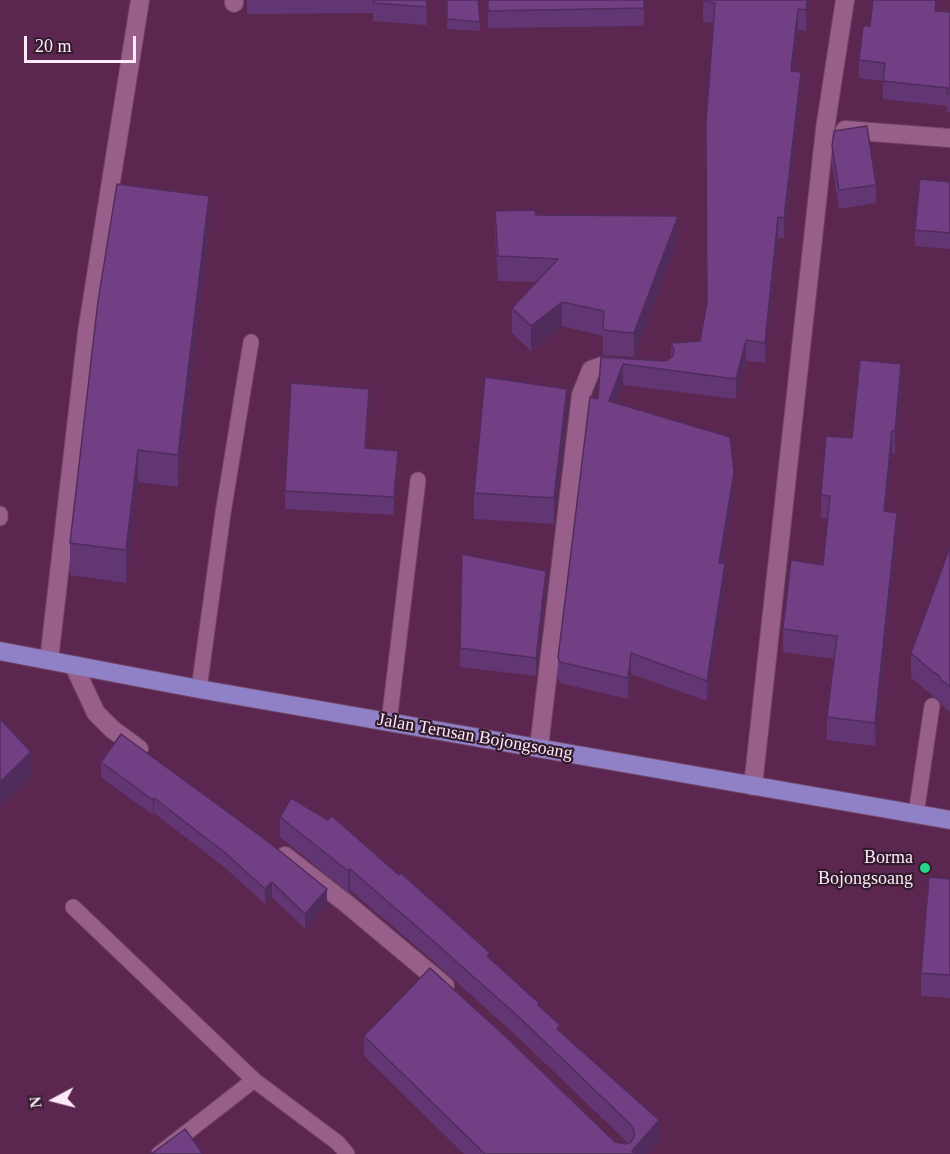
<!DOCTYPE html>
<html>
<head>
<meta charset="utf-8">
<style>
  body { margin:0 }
  #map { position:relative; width:950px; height:1154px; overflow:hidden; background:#5b2750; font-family:Georgia,serif }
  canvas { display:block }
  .north { position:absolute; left:24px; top:1070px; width:60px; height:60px; -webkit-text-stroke:4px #331b2d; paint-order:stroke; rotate:263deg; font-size:16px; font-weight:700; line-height:24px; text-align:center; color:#fde9f7 }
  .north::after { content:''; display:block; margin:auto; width:21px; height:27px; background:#fde9f7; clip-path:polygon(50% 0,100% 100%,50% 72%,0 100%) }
  .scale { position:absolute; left:24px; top:36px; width:112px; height:27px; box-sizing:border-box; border:3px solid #fde9f7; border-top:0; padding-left:8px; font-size:18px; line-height:21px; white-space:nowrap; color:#fde9f7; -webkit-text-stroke:4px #331b2d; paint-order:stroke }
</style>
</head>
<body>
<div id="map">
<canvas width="950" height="1154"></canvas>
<div class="north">N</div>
<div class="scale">20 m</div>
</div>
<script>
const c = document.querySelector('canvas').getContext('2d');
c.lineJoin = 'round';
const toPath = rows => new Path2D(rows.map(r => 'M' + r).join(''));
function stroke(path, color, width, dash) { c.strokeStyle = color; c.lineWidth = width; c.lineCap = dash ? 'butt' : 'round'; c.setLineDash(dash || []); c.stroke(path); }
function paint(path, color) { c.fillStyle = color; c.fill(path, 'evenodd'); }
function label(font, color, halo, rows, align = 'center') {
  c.font = font + ' Georgia,serif'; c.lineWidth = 4.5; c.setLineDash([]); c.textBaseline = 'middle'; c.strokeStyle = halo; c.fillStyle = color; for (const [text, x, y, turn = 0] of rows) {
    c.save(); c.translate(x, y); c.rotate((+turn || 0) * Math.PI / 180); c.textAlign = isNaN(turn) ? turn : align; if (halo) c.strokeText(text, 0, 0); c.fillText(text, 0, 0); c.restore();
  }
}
const lane = toPath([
  [0,514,0,518],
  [199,689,223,513,251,342],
  [389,722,418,480],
  [916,814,932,706],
  [73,907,254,1080,338,1143,347,1154],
  [159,1154,254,1080]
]);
const street = toPath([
  [234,3,234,0],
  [845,130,950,138],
  [49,660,87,332,140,0],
  [74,666,96,713,112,729,139,749],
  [539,747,581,395,591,370,602,366,624,368],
  [753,786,825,129,845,0],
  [285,856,347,904,445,986]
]);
const primary = toPath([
  [0,651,199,689,950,820]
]);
stroke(lane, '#704567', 17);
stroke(street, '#704567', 20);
stroke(primary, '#704567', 20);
stroke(lane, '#985f8a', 15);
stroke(street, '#985f8a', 18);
stroke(primary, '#9080c5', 18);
paint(toPath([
  [247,0,426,0,427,25,373,21,373,13,247,14],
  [447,0,480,22,480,31,447,29],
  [488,0,644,8,644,26,488,28],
  [703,0,809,0,806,31,798,30,793,71,801,93,784,238,778,238,765,363,746,361,736,399,623,385,616,403,734,493,722,563,725,584,707,701,631,674,628,699,560,683,558,679,558,658,598,399,601,357,663,361,668,360,671,358,671,343,700,341,707,303,713,23,703,22],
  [873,0,938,0,937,11,950,12,950,112,947,112,947,106,883,99,883,81,859,78,859,60,870,26],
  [832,146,876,185,876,203,839,209,832,164],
  [950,182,950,249,915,246,915,230],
  [495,211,536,215,678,240,634,357,603,355,603,336,562,326,531,351,512,333,512,308,536,282,498,281,495,236],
  [209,228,178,487,138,482,126,583,70,575,70,543],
  [901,387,895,454,892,453,886,512,897,535,875,746,827,740,827,717,834,659,783,652,783,629,823,565,828,518,821,518,821,495],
  [369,407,366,448,398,469,394,515,285,509,285,491],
  [567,415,554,524,474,519,474,493],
  [950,547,950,712,941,704,938,699,933,696,911,678,911,653],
  [462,554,546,589,536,676,460,667],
  [101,762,327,904,305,929,272,897,265,904,223,866,154,813,153,815,101,777],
  [280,817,490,958,539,1006,560,1032,659,1141,647,1154,464,1154,364,1056,364,1036,615,1142,626,1144,628,1143,521,1040,431,959,350,890,348,892,280,837],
  [950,879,950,998,921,996,921,973]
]), '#623672');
paint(toPath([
  [807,0,809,0,806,31,806,10],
  [936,0,938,0,935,29,935,11],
  [798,9,798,30,791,91,791,71],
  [801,72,801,93,784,238,784,218],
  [209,196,209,228,178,487,178,455],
  [678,216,678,240,634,357,634,333],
  [778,217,778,238,765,363,765,343],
  [562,302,562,326,531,351,531,326],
  [746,340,746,361,736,399,736,379],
  [623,364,623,385,609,421,609,401],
  [901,364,901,387,895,454,895,431],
  [369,389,369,407,365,466,365,448],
  [567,389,567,415,554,524,554,498],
  [892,431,892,453,884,534,884,511],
  [138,450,138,482,126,583,126,550],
  [398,451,398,469,394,515,394,497],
  [734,472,734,493,719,584,719,563],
  [897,513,897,535,875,746,875,723],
  [725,563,725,584,707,701,707,681],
  [546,571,546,589,536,676,536,658],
  [631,653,631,674,628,699,628,678],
  [31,752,31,777,0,806,0,782],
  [154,798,154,813,153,815,153,800],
  [350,869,350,890,348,892,348,871],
  [272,882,272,897,265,904,265,889],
  [327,889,327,904,305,929,305,914],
  [659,1120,659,1141,647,1154,632,1154,632,1151]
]), '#502c5c');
const building = toPath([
  [374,0,426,0,427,7,373,3,374,0],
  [447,0,478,0,480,22,447,19,447,0],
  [488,0,644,0,644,8,488,11,488,0],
  [703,0,807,0,806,10,798,9,791,71,801,72,784,218,778,217,765,343,746,340,736,379,623,364,609,401,730,437,734,472,719,563,725,563,707,681,631,653,628,678,560,662,558,658,590,397,598,399,601,357,663,361,668,360,673,356,674,350,671,343,700,341,707,303,706,122,715,3,703,1,703,0],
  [873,0,936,0,935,11,950,12,950,94,947,93,948,88,883,81,885,63,859,60,863,26,870,26,873,0],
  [867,126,876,185,839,190,832,146,834,131,867,126],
  [920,179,950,182,950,233,915,230,920,179],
  [117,184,209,196,178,455,138,450,126,550,70,543,98,301,117,184],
  [535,210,536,215,678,216,634,333,603,330,604,311,562,302,531,326,512,308,558,259,498,256,495,211,535,210],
  [860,360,901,364,895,431,892,431,884,511,897,513,875,723,827,717,837,636,783,629,791,560,823,565,830,496,821,495,826,436,852,438,860,360],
  [485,377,567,389,554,498,474,493,485,377],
  [291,383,369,389,365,448,398,451,394,497,285,491,291,383],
  [950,547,950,687,941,680,938,675,933,672,911,653,950,547],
  [462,554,546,571,536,658,460,648,462,554],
  [0,719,31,752,0,782,0,719],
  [121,734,270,843,327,889,305,914,272,882,265,889,223,851,154,798,153,800,101,762,121,734],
  [291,798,328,820,332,816,399,875,401,873,490,953,487,956,539,1003,538,1005,560,1025,557,1029,659,1120,632,1151,636,1154,485,1154,364,1036,430,968,505,1036,615,1142,626,1144,631,1142,634,1137,634,1131,631,1125,521,1019,431,939,350,869,348,871,280,817,291,798],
  [929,877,950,879,950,975,921,973,929,877],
  [185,1129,203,1154,151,1154,185,1129]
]);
paint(building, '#723f84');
stroke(building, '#502c5c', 1.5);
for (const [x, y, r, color] of [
  [925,868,6,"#23d886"]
]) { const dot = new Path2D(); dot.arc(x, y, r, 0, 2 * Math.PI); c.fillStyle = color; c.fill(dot); stroke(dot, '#331b2d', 2); }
label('18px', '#fde9f7', '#331b2d', [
  ["Jalan Terusan Bojongsoang",475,737,10]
]);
label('18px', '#fde9f7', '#331b2d', [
  ["Borma",913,858],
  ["Bojongsoang",913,879]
], 'right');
</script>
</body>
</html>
